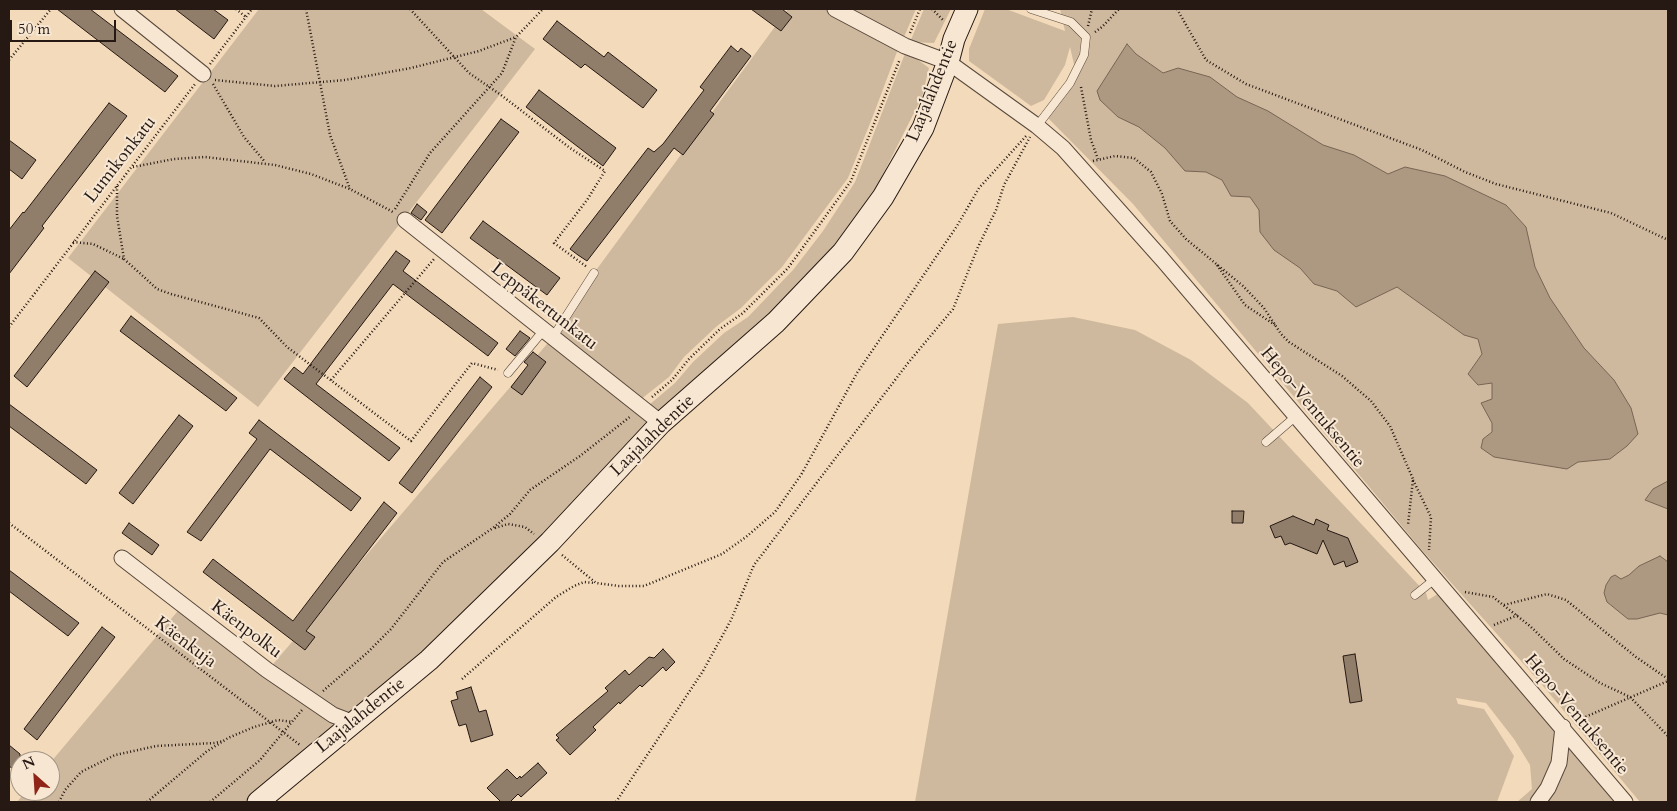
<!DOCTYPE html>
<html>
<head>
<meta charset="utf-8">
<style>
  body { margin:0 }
  #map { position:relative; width:1677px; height:811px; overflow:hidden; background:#f2daba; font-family:Cardo,serif }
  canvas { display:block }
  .frame { position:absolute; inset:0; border:10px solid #261913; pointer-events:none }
  .north { position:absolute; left:10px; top:751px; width:50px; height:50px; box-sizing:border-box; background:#f7e7d2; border:1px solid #a39586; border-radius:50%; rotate:334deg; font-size:14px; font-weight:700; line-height:20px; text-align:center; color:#261913 }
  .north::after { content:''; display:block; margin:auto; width:18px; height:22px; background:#8f2418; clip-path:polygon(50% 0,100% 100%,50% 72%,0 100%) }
  .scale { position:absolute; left:10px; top:20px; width:106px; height:22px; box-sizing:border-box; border:2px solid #261913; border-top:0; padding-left:6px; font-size:15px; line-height:18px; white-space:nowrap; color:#261913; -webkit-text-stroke:4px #f7e7d2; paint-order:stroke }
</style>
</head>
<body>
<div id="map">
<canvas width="1677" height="811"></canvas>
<div class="frame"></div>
<div class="north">N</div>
<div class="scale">50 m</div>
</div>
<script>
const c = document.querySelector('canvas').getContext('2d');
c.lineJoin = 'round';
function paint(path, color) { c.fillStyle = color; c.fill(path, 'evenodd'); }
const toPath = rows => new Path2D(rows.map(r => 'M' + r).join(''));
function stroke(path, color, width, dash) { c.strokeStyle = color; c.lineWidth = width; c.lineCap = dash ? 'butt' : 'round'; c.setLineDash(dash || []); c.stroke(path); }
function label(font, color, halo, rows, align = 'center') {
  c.font = font + ' Cardo,serif'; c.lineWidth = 4; c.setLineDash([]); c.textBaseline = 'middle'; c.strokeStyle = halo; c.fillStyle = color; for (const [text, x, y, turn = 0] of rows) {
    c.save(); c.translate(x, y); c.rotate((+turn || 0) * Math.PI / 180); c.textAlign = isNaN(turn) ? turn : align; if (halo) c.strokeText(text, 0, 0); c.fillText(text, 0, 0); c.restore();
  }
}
paint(toPath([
  [259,9,481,9,535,49,258,407,68,258],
  [788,9,825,9,898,49,873,116,848,178,782,267,741,308,717,326,684,357,669,377,640,400,556,332,594,273],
  [851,9,916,9,904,37],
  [924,9,951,9,934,43,910,42],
  [985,9,1006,9,1065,31,1060,9,1668,9,1668,802,1640,802,1538,680,1421,549,1133,204,1048,118,1076,73,1070,47,1065,65,1044,100,1031,106,969,61,969,49],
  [906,51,929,68,922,97,876,188,835,244,774,312,663,413,649,405,675,383,693,362,724,333,748,317,793,270,823,231,855,182],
  [1073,317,1135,330,1191,360,1248,403,1426,593,1428,600,1444,590,1625,802,1517,802,1532,789,1530,765,1514,739,1486,703,1456,698,1458,704,1484,709,1514,756,1497,802,915,802,998,324],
  [553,337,661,423,571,518,258,802,17,802,26,791,50,791,50,763,182,606,268,670]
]), '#cfb99e');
const water = toPath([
  [1127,44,1136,54,1163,73,1178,68,1210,77,1237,97,1268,111,1323,145,1354,155,1388,174,1405,167,1445,176,1506,205,1526,227,1535,267,1550,298,1584,348,1614,380,1631,408,1638,434,1627,446,1610,459,1578,462,1567,469,1494,457,1481,448,1483,439,1492,432,1492,423,1481,403,1492,399,1492,383,1478,385,1468,374,1482,354,1478,339,1464,335,1397,287,1356,307,1337,291,1314,284,1300,268,1274,250,1260,232,1259,210,1250,197,1231,196,1222,180,1206,172,1185,171,1165,148,1139,127,1118,117,1100,100,1097,91,1127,44],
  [1668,481,1668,509,1645,500,1653,489,1668,481],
  [1660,556,1668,562,1668,615,1660,613,1637,619,1628,619,1607,602,1604,593,1606,585,1611,577,1615,575,1621,579,1629,575,1639,566,1660,556]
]);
paint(water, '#ad9881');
stroke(water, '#776555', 1);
const building = toPath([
  [57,9,90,9,178,76,165,92,57,9],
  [175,9,213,9,228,20,214,39,175,9],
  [751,9,782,9,792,17,781,31,751,9],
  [557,21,604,57,608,52,657,90,643,108,585,64,581,68,543,39,557,21],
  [731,46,738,52,741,48,751,56,710,111,714,114,683,155,674,148,587,261,578,255,570,249,648,148,654,152,663,144,704,90,700,87,731,46],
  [539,90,616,148,603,166,526,107,539,90],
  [109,103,127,116,42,226,44,228,9,274,9,230,23,212,24,213,109,103],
  [501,119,519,132,442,233,425,220,501,119],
  [9,140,36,160,22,179,9,169,9,140],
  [417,204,427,212,421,220,411,213,417,204],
  [483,221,560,278,547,295,470,238,483,221],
  [396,251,410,261,403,271,498,343,488,356,393,284,316,384,400,448,389,461,284,379,294,367,303,374,396,251],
  [95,271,109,282,27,387,14,376,95,271],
  [131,316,237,398,226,411,120,331,131,316],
  [520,331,530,338,515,356,506,349,520,331],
  [533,352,546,362,522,395,511,387,528,365,524,362,533,352],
  [480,377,492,387,412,493,399,483,480,377],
  [9,404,97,470,86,484,9,426,9,404],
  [179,415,193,426,133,504,119,493,179,415],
  [259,420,361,498,351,511,270,449,201,541,187,532,257,439,249,433,259,420],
  [384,502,397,513,306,631,315,637,305,650,203,572,213,559,293,621,384,502],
  [1232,511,1244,511,1243,523,1232,523,1232,511],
  [1293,516,1314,525,1316,519,1329,525,1327,530,1348,538,1358,562,1346,567,1344,561,1334,565,1323,540,1317,554,1290,543,1285,545,1281,536,1275,538,1270,526,1293,516],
  [129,523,159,545,152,555,122,533,129,523],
  [9,570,79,623,68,636,9,591,9,570],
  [102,627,115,637,37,740,24,729,102,627],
  [663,649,675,662,666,671,663,667,642,687,640,685,620,704,619,702,593,727,596,730,570,755,556,740,559,738,556,735,608,691,605,688,625,670,629,675,649,657,654,658,663,649],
  [1355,654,1362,701,1350,703,1343,656,1355,654],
  [471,687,479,712,486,710,493,735,471,742,466,724,459,726,451,701,458,699,456,692,471,687],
  [9,745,20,754,20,774,9,766,9,745],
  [538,763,547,773,521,797,518,794,510,802,501,802,487,788,507,769,517,779,520,776,521,778,538,763]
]);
paint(building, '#907d6a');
stroke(building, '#261913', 1);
const lane = toPath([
  [1031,9,1071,22,1086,37,1084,55,1070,83,1037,126],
  [553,337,594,273],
  [508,373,543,331],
  [1266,442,1295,417],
  [1415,595,1435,579]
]);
const street = toPath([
  [122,9,203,74],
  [835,9,905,46,948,62,1037,126,1063,148,1162,259,1625,802],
  [405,220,661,423],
  [122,558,267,670,333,715,354,723],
  [1538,802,1548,788,1559,763,1563,727]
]);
const secondary = toPath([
  [258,802,429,660,550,542,661,423,776,322,843,252,883,197,923,128,948,62,954,39,967,9]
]);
stroke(lane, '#59493d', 9);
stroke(street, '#59493d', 17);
stroke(secondary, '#261913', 23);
stroke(toPath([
  [236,9,246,17],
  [306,9,330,135,350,189],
  [410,9,469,73,501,95,570,148,605,171,587,200,554,243,587,267],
  [932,9,943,20],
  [1177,9,1206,60,1246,84,1422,150,1465,172,1496,184,1611,213,1668,240],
  [1088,26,1092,9],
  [1095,32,1102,27,1119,9],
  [910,33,920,9],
  [9,60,51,9],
  [210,64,252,9],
  [215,80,275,86,345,80,411,68,479,51,516,37],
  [213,84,244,137,265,162],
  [1081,87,1091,140,1098,159],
  [1093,161,1115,156,1134,158,1151,172,1162,194,1170,221,1186,239,1243,286,1264,308,1281,334,1289,342,1342,376,1371,401,1390,426,1413,479,1408,525],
  [133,167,174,159,205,157,275,165,311,174,350,189,393,212],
  [117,186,117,216,124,259,144,277,157,289,171,294,259,318,287,347,411,441,472,363,498,370],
  [395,209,430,153,502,73,516,37,543,9],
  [73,242,93,244,124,259],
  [1217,265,1245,305,1275,325],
  [9,327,195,84],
  [331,380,434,259],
  [652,397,672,380,689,359,720,329,743,313,788,268,817,228,851,181,900,59],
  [1413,480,1431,517,1429,550],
  [9,523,300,745],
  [495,528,508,524,525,527,534,534],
  [562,555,596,583,619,586,644,586,722,554,746,537,775,512,801,475,857,373,957,226,979,188,1027,135],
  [1465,592,1493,597,1530,626,1564,659,1600,683,1630,697,1668,736],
  [1504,605,1547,594,1566,600,1636,657,1668,679],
  [1494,625,1518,615],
  [462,679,556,597,574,586,584,582,595,583],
  [323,691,367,653,391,629,443,562,493,528,510,514,530,490,580,456,631,416],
  [1576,721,1668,681],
  [59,802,65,790,81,772,115,755,156,746,214,743,224,741],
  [147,802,206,752,228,738,254,727,278,720,292,722],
  [210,802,260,760,302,710],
  [616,802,703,671,731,620,754,565,908,363,953,309,978,247,996,210,1004,185,1030,137]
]), '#261913', 2.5, [1, 2.5]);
stroke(lane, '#f7e7d2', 8);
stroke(street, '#f7e7d2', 15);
stroke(secondary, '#f7e7d2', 21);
label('18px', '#261913', '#f7e7d2', [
  ["Laajalahdentie",933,91,-68],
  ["Lumikonkatu",121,160,-52],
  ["Leppäkertunkatu",544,307,38],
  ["Hepo-Ventuksentie",1312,408,50],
  ["Laajalahdentie",653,436,-44],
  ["Käenpolku",246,630,37],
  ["Käenkuja",185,643,37],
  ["Hepo-Ventuksentie",1576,715,50],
  ["Laajalahdentie",361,716,-39]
]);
</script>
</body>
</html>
